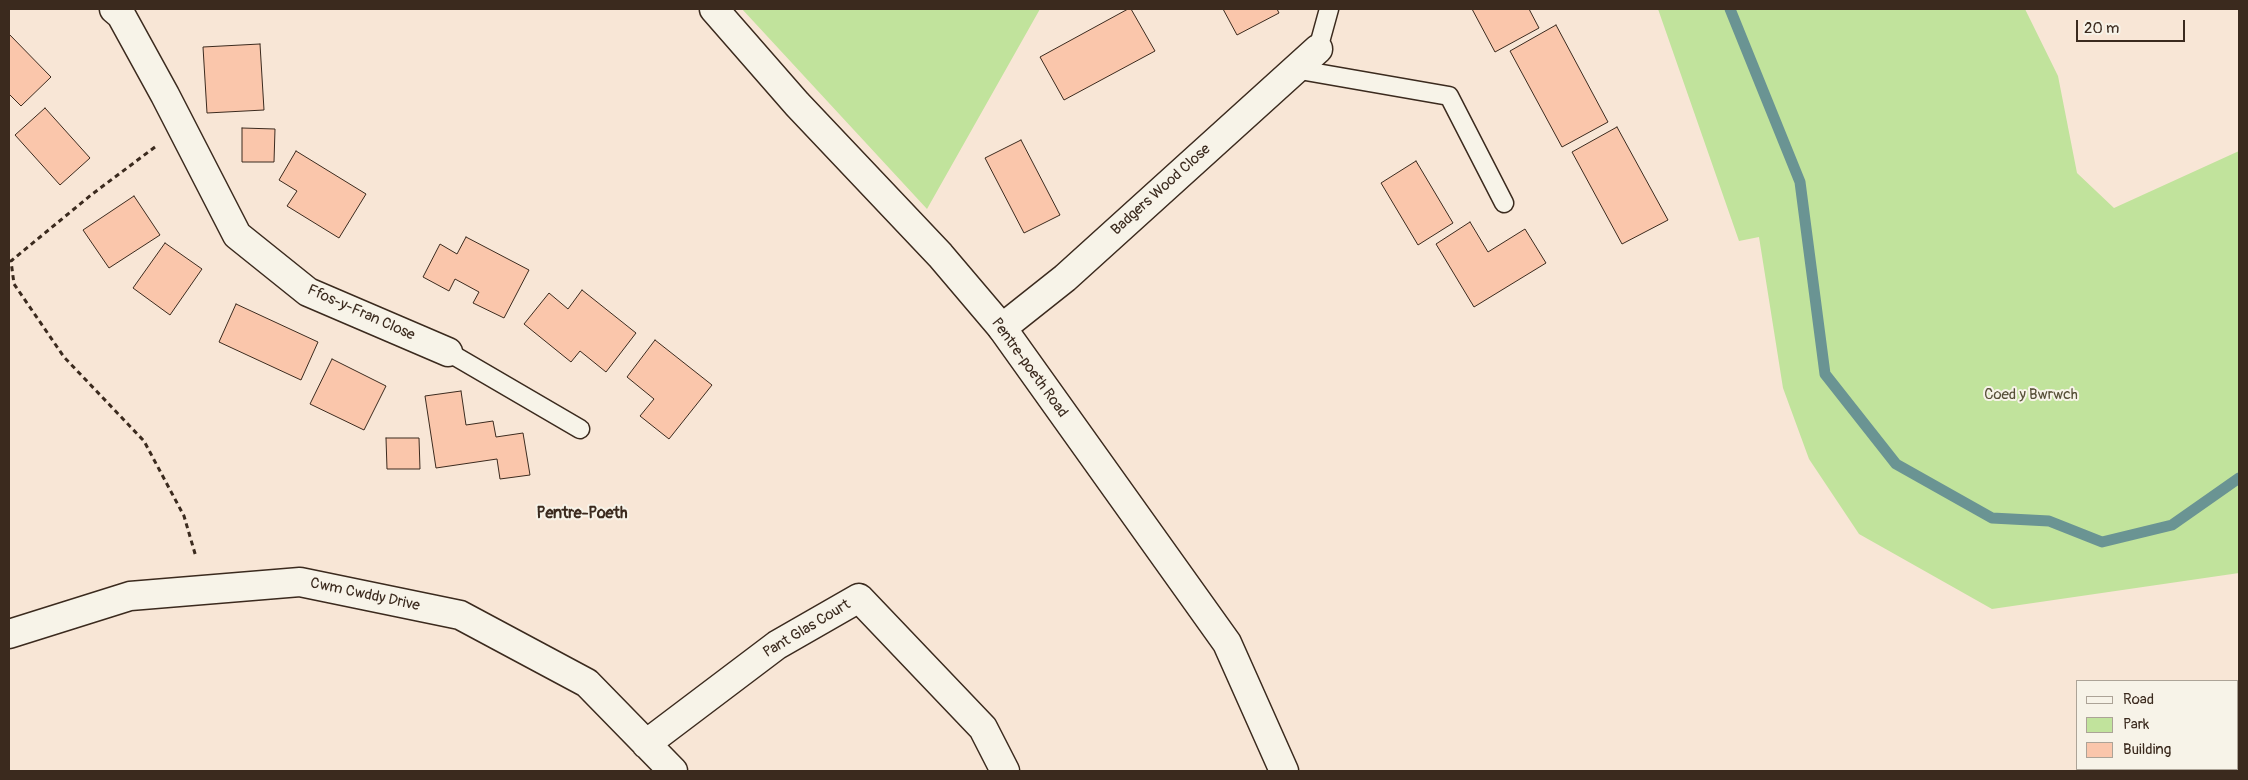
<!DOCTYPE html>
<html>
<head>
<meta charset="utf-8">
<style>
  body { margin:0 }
  #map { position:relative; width:2248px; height:780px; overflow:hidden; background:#f8e6d6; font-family:Pangolin,sans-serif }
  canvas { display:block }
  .frame { position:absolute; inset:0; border:10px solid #3b2a1e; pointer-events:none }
  .legend { position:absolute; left:2076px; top:680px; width:162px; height:90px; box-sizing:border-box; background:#f7f3e8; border:1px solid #aca397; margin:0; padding:6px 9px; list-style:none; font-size:15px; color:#3b2a1e }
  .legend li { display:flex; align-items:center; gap:10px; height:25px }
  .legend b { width:25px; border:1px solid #aca397 }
  .scale { position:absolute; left:2076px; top:20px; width:109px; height:22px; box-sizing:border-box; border:2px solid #3b2a1e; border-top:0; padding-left:6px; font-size:15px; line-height:18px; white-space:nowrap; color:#3b2a1e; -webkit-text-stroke:4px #f7f3e8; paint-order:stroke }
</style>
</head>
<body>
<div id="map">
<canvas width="2248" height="780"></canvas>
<div class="frame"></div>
<ul class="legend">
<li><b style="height:6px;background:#f7f3e8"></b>Road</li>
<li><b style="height:14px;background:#c1e39c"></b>Park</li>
<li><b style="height:14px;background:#fac6ab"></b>Building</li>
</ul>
<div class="scale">20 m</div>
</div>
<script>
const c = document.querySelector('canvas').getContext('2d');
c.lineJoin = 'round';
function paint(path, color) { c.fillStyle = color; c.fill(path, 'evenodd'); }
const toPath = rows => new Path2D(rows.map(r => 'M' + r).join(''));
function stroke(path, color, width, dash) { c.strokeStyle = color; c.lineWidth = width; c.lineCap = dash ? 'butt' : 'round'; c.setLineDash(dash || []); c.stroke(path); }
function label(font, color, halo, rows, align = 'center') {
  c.font = font + ' Pangolin,sans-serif'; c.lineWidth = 4; c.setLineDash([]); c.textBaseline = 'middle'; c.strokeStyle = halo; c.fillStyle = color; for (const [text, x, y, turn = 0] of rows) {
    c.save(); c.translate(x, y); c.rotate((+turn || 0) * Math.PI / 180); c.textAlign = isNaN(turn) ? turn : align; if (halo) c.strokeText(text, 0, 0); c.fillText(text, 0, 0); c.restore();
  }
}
paint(toPath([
  [742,9,1040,9,927,209],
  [1658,9,2025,9,2058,76,2077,173,2114,208,2239,151,2239,573,1992,609,1859,534,1809,459,1783,388,1759,237,1739,241]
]), '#c1e39c');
stroke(toPath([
  [1730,9,1800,182,1825,374,1896,464,1992,518,2049,521,2102,542,2172,525,2239,478]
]), '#6a9493', 11);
const building = toPath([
  [1128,9,1131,9,1155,51,1064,100,1040,57,1128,9],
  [1223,9,1277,9,1279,13,1237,35,1223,9],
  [1472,9,1529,9,1539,28,1495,52,1472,9],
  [1556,25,1608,122,1562,147,1510,51,1556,25],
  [9,34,51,77,21,106,9,94,9,34],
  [260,44,264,110,207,113,203,47,260,44],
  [45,108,90,158,60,185,15,135,45,108],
  [1617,127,1668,220,1622,244,1572,152,1617,127],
  [242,128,275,129,274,162,242,162,242,128],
  [1021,140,1060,215,1024,233,985,158,1021,140],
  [296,151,366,194,339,238,287,206,297,191,279,180,296,151],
  [1416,161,1453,223,1418,245,1381,183,1416,161],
  [134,196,160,235,109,268,83,230,134,196],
  [1470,222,1488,252,1525,229,1546,263,1474,307,1436,244,1470,222],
  [466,237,529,270,504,318,473,303,479,292,455,279,449,291,423,277,440,244,457,254,466,237],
  [165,243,202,269,170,315,133,288,165,243],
  [582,290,636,333,606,372,580,351,571,362,524,324,549,293,568,309,582,290],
  [236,304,318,342,301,380,219,342,236,304],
  [655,340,712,385,669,439,640,416,654,399,627,377,655,340],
  [332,359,386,386,364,430,310,404,332,359],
  [461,391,466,425,493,421,496,437,523,433,530,475,500,479,497,459,436,468,425,396,461,391],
  [386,438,419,438,420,469,387,469,386,438]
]);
paint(building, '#fac6ab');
stroke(building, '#3b2a1e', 1);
const lane = toPath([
  [1318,49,1329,9],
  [1294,69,1449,96,1504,203],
  [448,352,580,429]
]);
const street = toPath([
  [114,9,121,15,165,95,237,235,308,292,448,352],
  [1002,328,1065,278,1318,49],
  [9,634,130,596,300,582,460,615,587,683,673,771],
  [646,744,777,645,859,598,983,728,1005,771]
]);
const secondary = toPath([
  [714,9,797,104,940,255,1002,328,1227,643,1284,771]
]);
stroke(lane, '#3b2a1e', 21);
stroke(street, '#3b2a1e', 31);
stroke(secondary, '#3b2a1e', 31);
stroke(toPath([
  [155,147,91,195,11,261,14,284,64,357,144,441,184,516,196,557]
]), '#3b2a1e', 3, [5, 4]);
stroke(lane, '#f7f3e8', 18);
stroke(street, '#f7f3e8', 28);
stroke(secondary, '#f7f3e8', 28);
label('15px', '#3b2a1e', '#f7f3e8', [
  ["Badgers Wood Close",1161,190,-42],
  ["Ffos-y-Fran Close",361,313,24],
  ["Pentre-poeth Road",1029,368,54],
  ["Cwm Cwddy Drive",365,595,12],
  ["Pant Glas Court",807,629,-31]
]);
label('15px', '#564f37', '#f7f3e8', [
  ["Coed y Bwrwch",2031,395]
]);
label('bold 16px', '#3b2a1e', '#f7f3e8', [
  ["Pentre-Poeth",582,514]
]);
</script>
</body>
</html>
